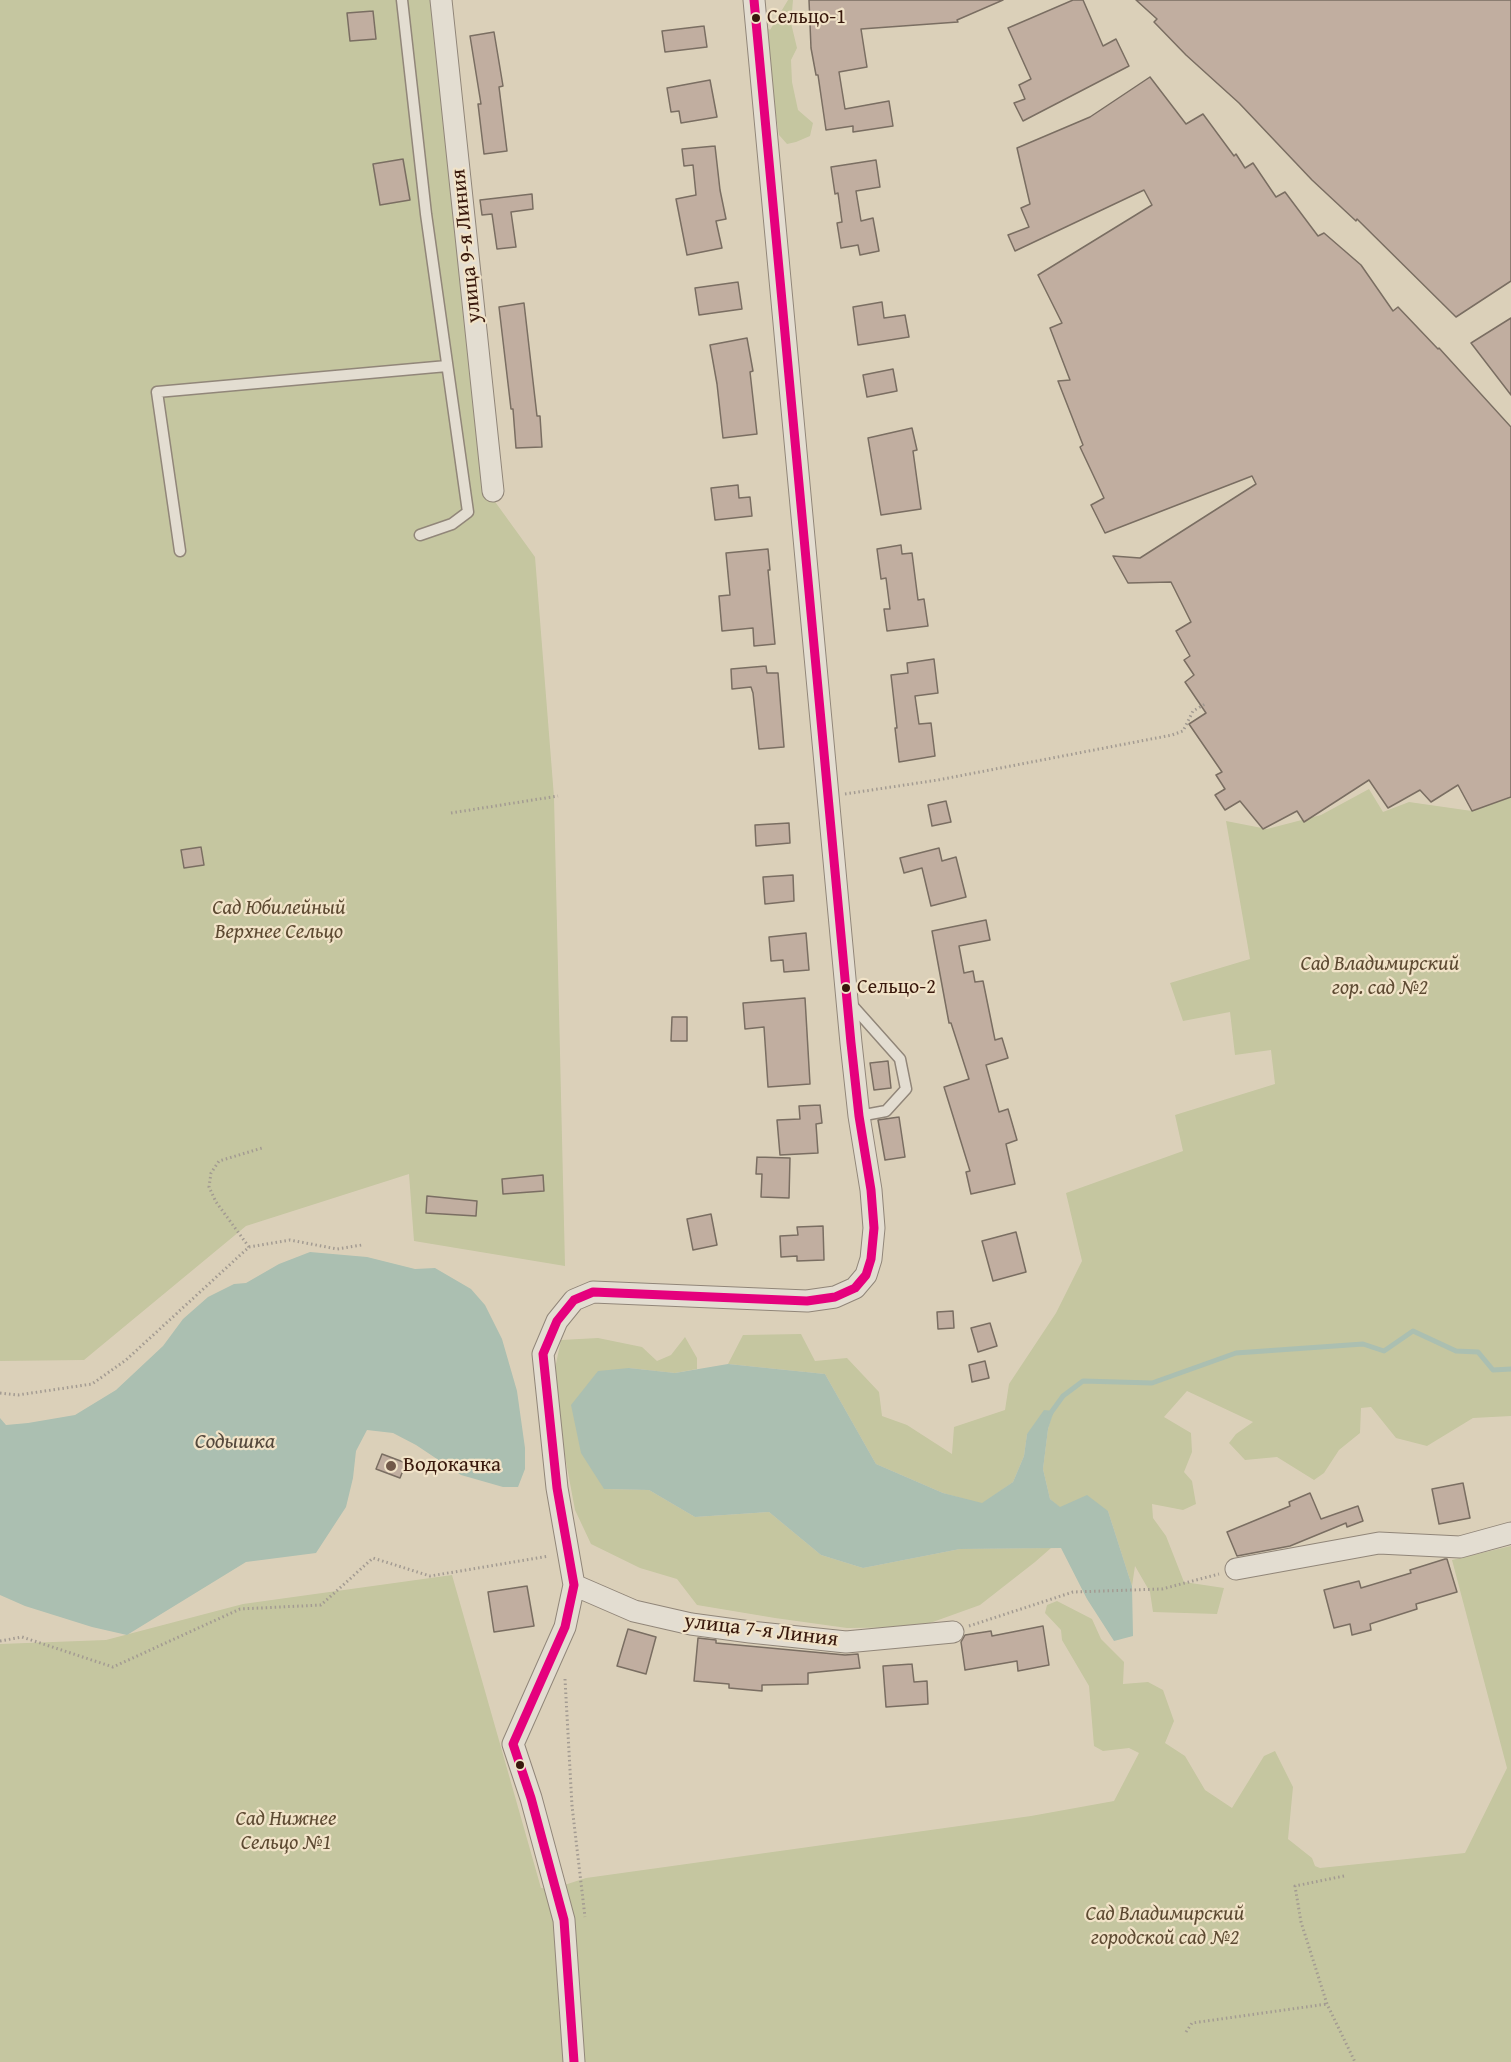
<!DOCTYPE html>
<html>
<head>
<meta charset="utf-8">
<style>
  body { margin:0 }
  canvas { display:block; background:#dbd0b9 }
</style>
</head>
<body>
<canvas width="1511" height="2062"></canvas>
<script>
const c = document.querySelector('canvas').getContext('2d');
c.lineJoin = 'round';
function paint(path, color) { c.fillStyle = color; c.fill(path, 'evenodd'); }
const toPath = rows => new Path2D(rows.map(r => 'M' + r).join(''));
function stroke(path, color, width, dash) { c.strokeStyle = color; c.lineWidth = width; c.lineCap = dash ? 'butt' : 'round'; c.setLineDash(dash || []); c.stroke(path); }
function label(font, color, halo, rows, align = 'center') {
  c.font = font + ' "Gentium Book Plus",serif'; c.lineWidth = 4.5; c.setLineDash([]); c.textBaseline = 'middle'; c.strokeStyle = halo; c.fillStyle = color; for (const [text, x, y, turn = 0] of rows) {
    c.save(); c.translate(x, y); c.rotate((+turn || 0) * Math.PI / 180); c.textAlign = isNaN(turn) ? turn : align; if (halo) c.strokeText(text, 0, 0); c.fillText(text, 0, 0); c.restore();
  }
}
paint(toPath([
  [0,0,436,0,488,492,535,557,554,797,565,1266,414,1241,409,1174,246,1226,84,1360,0,1361],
  [788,0,793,0,791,23,797,48,791,60,792,82,798,110,813,123,810,136,796,142,787,144,779,135,762,23,770,30],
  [1369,789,1383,812,1409,802,1472,811,1511,797,1511,1416,1473,1418,1427,1446,1396,1438,1371,1407,1361,1408,1360,1433,1339,1450,1324,1473,1314,1480,1277,1457,1245,1460,1229,1443,1236,1434,1253,1422,1187,1391,1164,1417,1191,1433,1192,1452,1184,1472,1192,1481,1196,1504,1183,1510,1152,1504,1153,1518,1166,1536,1184,1582,1224,1588,1217,1614,1153,1612,1150,1592,1135,1566,1132,1586,1108,1511,1059,1507,1050,1499,1043,1469,1048,1429,1053,1411,1027,1434,1024,1456,1013,1482,982,1504,943,1493,876,1464,825,1374,728,1364,743,1335,801,1334,815,1361,847,1358,879,1392,882,1416,907,1425,952,1454,954,1427,1005,1410,1009,1384,1056,1313,1082,1261,1066,1193,1183,1151,1175,1115,1275,1084,1271,1050,1235,1055,1230,1012,1183,1021,1170,983,1250,959,1226,821,1267,829,1321,815],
  [685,1337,697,1358,697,1369,675,1373,629,1368,604,1489,649,1490,695,1517,769,1512,821,1555,863,1568,960,1549,1051,1548,1035,1562,980,1605,919,1627,847,1628,775,1618,697,1605,677,1579,640,1568,591,1544,575,1510,558,1419,554,1373,561,1340,598,1338,642,1347,657,1361,671,1355],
  [1511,1546,1511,2062,0,2062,0,1644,106,1640,243,1604,452,1575,541,1888,552,1889,586,1878,1031,1816,1114,1801,1139,1753,1129,1748,1103,1751,1094,1746,1089,1686,1062,1640,1061,1630,1045,1613,1047,1605,1057,1601,1092,1619,1101,1639,1124,1662,1123,1684,1148,1682,1163,1690,1174,1721,1165,1743,1185,1756,1205,1790,1232,1808,1264,1756,1275,1751,1293,1787,1288,1839,1312,1858,1315,1866,1320,1868,1465,1853,1507,1768,1452,1560]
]), '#c5c6a0');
paint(toPath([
  [310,1252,367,1257,415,1269,435,1268,471,1289,485,1305,502,1339,517,1391,525,1448,525,1469,518,1487,503,1487,461,1475,416,1445,393,1433,367,1430,356,1451,353,1478,346,1507,316,1553,246,1562,127,1635,92,1627,25,1606,0,1595,0,1418,6,1425,28,1423,75,1415,116,1390,163,1346,183,1319,208,1297,234,1284,246,1283,279,1264],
  [728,1364,825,1374,876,1464,943,1493,982,1503,1013,1482,1024,1456,1027,1434,1044,1410,1054,1411,1048,1429,1043,1469,1050,1499,1060,1507,1087,1495,1108,1511,1132,1586,1133,1636,1114,1641,1087,1599,1061,1548,960,1549,863,1568,821,1555,769,1512,695,1517,649,1490,604,1489,581,1453,571,1405,598,1371,629,1368,675,1373]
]), '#abbfb1');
stroke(toPath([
  [1050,1414,1063,1396,1083,1381,1152,1383,1236,1353,1363,1344,1384,1351,1413,1331,1456,1351,1478,1352,1493,1370,1511,1369]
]), '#abbfb1', 5);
const building = toPath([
  [809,0,1003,0,957,20,958,22,861,29,867,67,839,72,845,109,889,101,893,126,853,132,853,126,826,130,818,75,816,75,811,48,809,0],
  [1073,0,1083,0,1103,46,1116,39,1129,66,1023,121,1014,103,1025,99,1019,85,1031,79,1008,28,1073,0],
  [1136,0,1511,0,1511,281,1456,317,1357,219,1356,221,1312,180,1239,103,1186,55,1154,22,1157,19,1136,0],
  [373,11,376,39,350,41,347,13,373,11],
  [704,26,707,47,665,52,662,31,704,26],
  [494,32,503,86,499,87,507,151,484,154,478,104,481,104,470,36,494,32],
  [1150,77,1186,124,1203,114,1234,156,1236,154,1245,168,1253,163,1276,197,1285,192,1318,236,1324,233,1361,265,1393,311,1398,307,1438,349,1439,348,1511,427,1511,797,1472,811,1458,785,1431,802,1420,790,1388,808,1369,780,1304,822,1297,811,1263,829,1240,801,1225,810,1215,795,1225,789,1216,775,1222,772,1189,724,1206,713,1185,682,1194,675,1184,660,1190,656,1176,631,1191,622,1171,582,1128,583,1113,556,1140,558,1256,484,1252,476,1105,533,1091,505,1104,498,1080,447,1083,445,1058,381,1070,380,1050,328,1062,323,1038,275,1152,205,1144,190,1015,251,1008,235,1029,227,1021,208,1030,204,1017,148,1090,117,1150,77],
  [710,80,717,117,681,123,679,111,671,112,667,88,710,80],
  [715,146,720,190,726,219,716,221,722,248,687,255,676,199,696,195,693,165,684,166,682,149,715,146],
  [403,159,410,200,380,205,373,164,403,159],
  [876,160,880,187,856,191,861,221,873,218,879,251,860,255,858,245,841,248,837,223,842,222,838,193,835,194,831,167,876,160],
  [532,194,533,209,511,212,516,247,497,249,492,214,482,215,480,200,532,194],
  [738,282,742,309,699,315,695,288,738,282],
  [882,302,884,318,905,315,909,337,858,345,853,307,882,302],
  [524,303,537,416,540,416,542,447,516,448,513,409,511,409,499,307,524,303],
  [1511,318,1511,395,1471,343,1511,318],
  [747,338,753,371,750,372,757,434,723,438,717,384,710,345,747,338],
  [893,369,897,391,867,397,863,375,893,369],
  [912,428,917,450,913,451,921,509,881,515,868,438,912,428],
  [738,485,739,498,750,497,752,516,715,520,711,488,738,485],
  [901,545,902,554,912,553,918,600,924,599,928,626,887,631,884,609,890,609,886,578,881,579,877,549,901,545],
  [768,549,770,570,768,570,775,644,754,646,753,628,722,631,719,596,730,595,726,553,768,549],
  [934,659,938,693,915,696,919,724,931,723,935,756,899,762,895,728,897,728,891,675,908,673,907,663,934,659],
  [766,666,767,673,778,673,784,747,759,749,753,693,751,687,732,689,731,669,766,666],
  [946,801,951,822,932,826,928,805,946,801],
  [789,823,790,843,756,846,755,825,789,823],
  [201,847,204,865,184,868,181,850,201,847],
  [939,848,942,861,956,857,966,897,931,906,922,868,904,873,900,858,939,848],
  [793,875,794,901,765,904,763,877,793,875],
  [986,920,990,940,959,946,964,973,973,971,975,982,983,981,995,1040,1002,1038,1008,1058,986,1065,999,1112,1008,1109,1017,1140,1006,1144,1015,1184,971,1194,966,1172,970,1171,944,1087,969,1079,951,1023,949,1023,932,931,986,920],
  [806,933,809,970,784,972,783,960,771,961,769,937,806,933],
  [805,998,810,1084,768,1087,764,1027,745,1029,743,1003,805,998],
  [672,1017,687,1017,687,1041,671,1041,672,1017],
  [888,1061,891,1088,874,1090,870,1063,888,1061],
  [820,1105,822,1123,816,1124,818,1153,780,1155,777,1120,800,1119,799,1106,820,1105],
  [899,1117,905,1157,885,1160,878,1120,899,1117],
  [757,1157,790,1158,789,1198,761,1197,762,1174,756,1174,757,1157],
  [543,1175,544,1191,503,1194,502,1179,543,1175],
  [427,1196,477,1201,476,1216,426,1213,427,1196],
  [711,1214,717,1245,693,1250,687,1219,711,1214],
  [823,1226,824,1260,797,1261,797,1256,781,1257,780,1236,798,1235,797,1227,823,1226],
  [1016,1232,1026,1272,993,1281,982,1241,1016,1232],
  [953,1311,954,1328,938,1329,937,1312,953,1311],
  [990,1323,997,1346,978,1352,971,1328,990,1323],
  [985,1361,989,1378,972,1382,969,1365,985,1361],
  [382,1454,406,1463,400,1478,376,1469,382,1454],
  [1463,1483,1470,1518,1439,1524,1432,1489,1463,1483],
  [1310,1493,1321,1519,1358,1506,1363,1521,1347,1527,1346,1523,1290,1546,1237,1556,1227,1532,1290,1506,1289,1502,1310,1493],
  [1445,1559,1447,1559,1457,1592,1416,1604,1417,1609,1370,1624,1371,1630,1352,1635,1350,1624,1334,1628,1324,1590,1359,1581,1361,1588,1411,1573,1410,1570,1445,1559],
  [527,1586,534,1626,494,1632,488,1592,527,1586],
  [1043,1626,1049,1665,1018,1671,1017,1661,965,1670,961,1642,965,1635,991,1631,992,1636,1043,1626],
  [628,1629,656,1637,646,1674,617,1666,628,1629],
  [698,1638,716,1640,716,1643,845,1655,858,1654,860,1668,808,1673,808,1684,762,1685,762,1691,729,1688,729,1684,694,1681,698,1638],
  [912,1664,914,1682,927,1681,928,1704,886,1707,883,1666,912,1664]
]);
paint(building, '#c1aea0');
stroke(building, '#7a6e62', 1.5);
const lane = toPath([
  [402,0,426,214,468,512,452,524,420,535],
  [180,551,157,392,447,366],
  [851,1004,900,1059,906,1089,886,1111,859,1116]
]);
const street = toPath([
  [441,0,493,491],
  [1236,1569,1379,1543,1460,1547,1511,1533],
  [574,1585,634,1611,691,1624,750,1632,846,1642,953,1632],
  [574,2062,564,1920,531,1798,513,1744,565,1627,574,1585,557,1488,543,1354,557,1321,574,1300,593,1292,807,1301,835,1297,855,1288,866,1275,871,1259,874,1228,871,1190,859,1116,851,1043,754,0]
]);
stroke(lane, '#918679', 13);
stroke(street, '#918679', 23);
stroke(toPath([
  [845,794,938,780,1172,735,1183,731,1193,711,1207,703],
  [451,813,558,796],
  [249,1247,216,1202,209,1187,211,1173,219,1161,262,1148],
  [0,1393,18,1395,92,1384,126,1360,249,1247,290,1240,337,1249,362,1245],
  [969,1626,1073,1592,1162,1589,1219,1574],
  [0,1641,22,1637,113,1667,240,1609,321,1605,373,1558,430,1576,549,1556],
  [565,1679,572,1806,585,1917],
  [1344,1876,1295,1886,1301,1922,1327,2004,1355,2062],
  [1186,2032,1192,2023,1327,2004]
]), '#a39b92', 3, [1.5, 3]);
stroke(lane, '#e3ddd1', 10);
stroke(street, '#e3ddd1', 21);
stroke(toPath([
  [574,2062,564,1920,531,1798,513,1744,565,1627,574,1585,557,1488,543,1354,557,1321,574,1300,593,1292,807,1301,835,1297,855,1288,866,1275,871,1259,874,1228,871,1190,859,1116,851,1043,754,0]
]), '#e5007d', 9);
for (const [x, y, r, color] of [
  [756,18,5,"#38180c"],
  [846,988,5,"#38180c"],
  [391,1466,6,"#715849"],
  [520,1765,5,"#38180c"]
]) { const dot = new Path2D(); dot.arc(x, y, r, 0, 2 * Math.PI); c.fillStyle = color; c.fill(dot); stroke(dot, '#f1e3c8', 2); }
label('20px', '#38180c', '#f1e3c8', [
  ["Сельцо-1",767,18],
  ["Сельцо-2",857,988]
], 'left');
label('21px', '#38180c', '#f1e3c8', [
  ["улица 9-я Линия",467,246,-96],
  ["улица 7-я Линия",761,1631,7]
]);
label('italic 21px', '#5d4a32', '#f1e3c8', [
  ["Сад Юбилейный",279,909],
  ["Верхнее Сельцо",279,933],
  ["Сад Владимирский",1380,965],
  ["гор. сад №2",1380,989],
  ["Сад Нижнее",286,1820],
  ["Сельцо №1",286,1844],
  ["Сад Владимирский",1165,1915],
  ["городской сад №2",1165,1939]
]);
label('21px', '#38180c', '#f1e3c8', [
  ["Водокачка",403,1466]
], 'left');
label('italic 22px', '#54483c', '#f1e3c8', [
  ["Содышка",235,1442]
]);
</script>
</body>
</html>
